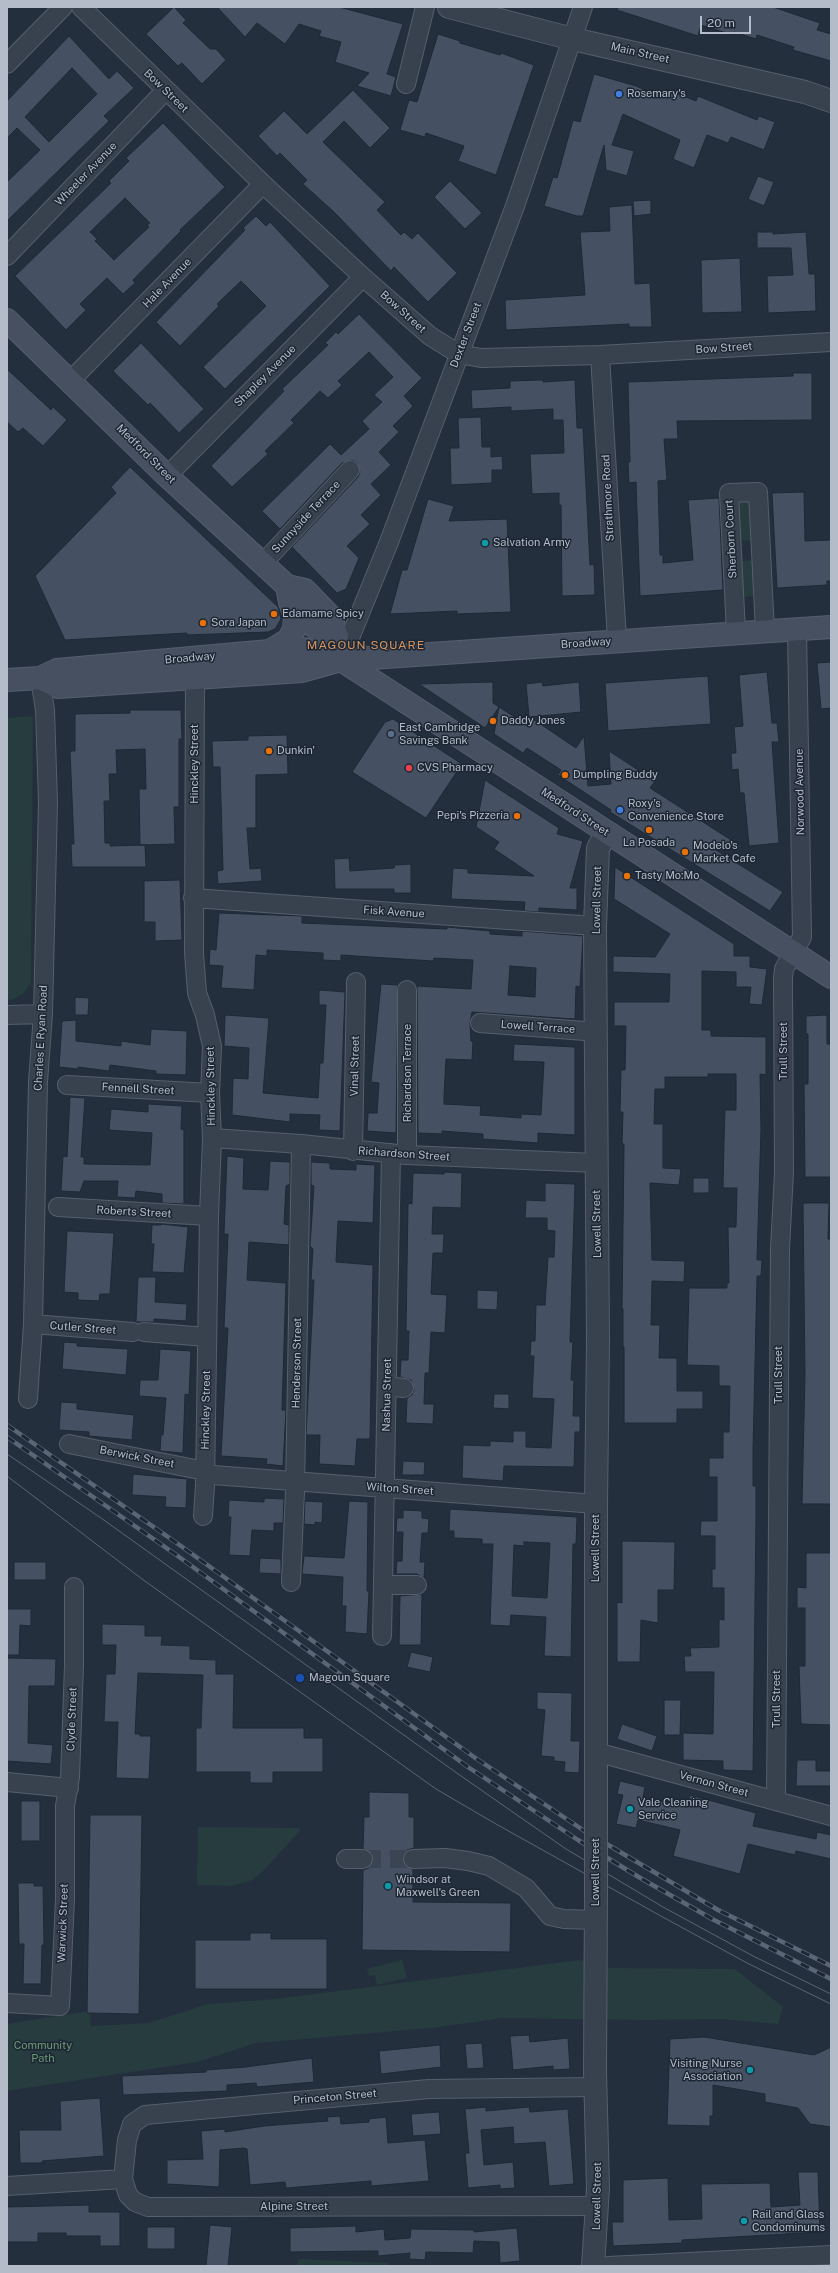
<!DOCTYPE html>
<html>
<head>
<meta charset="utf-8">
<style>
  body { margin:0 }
  #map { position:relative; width:838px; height:2273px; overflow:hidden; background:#242f3e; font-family:"Public Sans",sans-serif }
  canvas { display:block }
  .frame { position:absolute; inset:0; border:8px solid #b4bcc9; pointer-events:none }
  .scale { position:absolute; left:700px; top:16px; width:51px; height:18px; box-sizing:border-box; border:2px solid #b4bcc9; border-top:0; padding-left:5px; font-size:12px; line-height:14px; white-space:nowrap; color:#b4bcc9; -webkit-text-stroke:3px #1d2633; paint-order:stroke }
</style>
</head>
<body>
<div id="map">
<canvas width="838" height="2273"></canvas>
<div class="frame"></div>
<div class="scale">20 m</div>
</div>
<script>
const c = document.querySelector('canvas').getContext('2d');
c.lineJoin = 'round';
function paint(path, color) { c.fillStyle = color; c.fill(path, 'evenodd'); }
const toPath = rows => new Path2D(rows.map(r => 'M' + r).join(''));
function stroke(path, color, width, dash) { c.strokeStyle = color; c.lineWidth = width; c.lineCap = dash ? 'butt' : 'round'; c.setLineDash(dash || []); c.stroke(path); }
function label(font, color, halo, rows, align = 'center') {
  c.font = font + ' "Public Sans",sans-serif'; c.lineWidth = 3; c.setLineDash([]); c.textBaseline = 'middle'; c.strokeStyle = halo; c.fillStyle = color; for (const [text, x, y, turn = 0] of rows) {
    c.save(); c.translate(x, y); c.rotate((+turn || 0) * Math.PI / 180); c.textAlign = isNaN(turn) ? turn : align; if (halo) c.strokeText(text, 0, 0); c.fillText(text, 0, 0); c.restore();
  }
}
paint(toPath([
  [753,498,755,540,736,541,734,499],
  [756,560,758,596,740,597,738,561],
  [33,716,31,982,24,993,12,1000,7,999,7,718],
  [198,1827,300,1828,299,1832,262,1872,252,1880,233,1886,197,1885],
  [402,1960,407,1978,377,1985,375,1975,369,1976,367,1969],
  [580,1960,611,1968,735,1969,783,2007,778,2024,721,2019,644,2020,503,2018,431,2028,256,2043,197,2062,7,2091,7,2024,90,2011,91,2026,149,2023,208,2004,276,1999],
  [298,2259,387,2263,387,2266,297,2266]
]), '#263c3f');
const building = toPath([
  [174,7,186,20,183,23,210,49,216,49,226,60,202,84,182,63,178,66,146,34,174,7],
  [217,7,339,7,403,24,387,74,396,77,391,96,357,86,369,73,335,62,341,42,319,36,321,31,299,24,285,44,257,23,245,37,217,7],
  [618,7,773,7,820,23,817,30,831,34,831,61,793,50,794,47,757,35,756,39,734,32,733,35,701,25,698,36,617,10,618,7],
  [438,34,460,41,460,43,500,55,501,53,534,65,496,175,458,161,464,146,426,133,425,137,400,130,409,100,417,102,438,34],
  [69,36,109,79,117,71,134,88,104,116,109,121,7,221,7,182,40,150,17,128,7,138,7,101,69,36],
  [72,68,97,94,49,142,25,117,72,68],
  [594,74,636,86,664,98,668,90,696,101,698,96,757,120,759,116,775,122,764,150,731,137,728,143,707,135,694,168,673,159,680,140,623,114,612,145,634,151,627,176,606,170,604,145,583,216,577,216,544,206,553,177,557,178,573,120,580,122,594,74],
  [353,90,390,128,370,148,344,121,323,142,385,202,377,210,401,235,404,232,412,239,418,233,457,273,428,302,394,267,391,271,334,212,303,184,307,180,280,153,277,156,258,136,284,111,307,134,353,90],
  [163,123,225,187,180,230,181,231,133,280,135,283,123,294,107,278,80,304,86,310,66,330,15,276,111,183,109,181,129,161,126,158,163,123],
  [125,198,150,223,147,225,149,227,114,260,95,241,97,239,90,232,125,198],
  [758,176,774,182,764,206,748,199,758,176],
  [450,181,482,213,465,229,434,197,450,181],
  [651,200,651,214,634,216,633,201,651,200],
  [632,205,635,284,650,283,652,327,629,327,629,324,506,330,505,300,585,295,580,232,610,231,609,207,632,205],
  [256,216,266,226,270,222,330,286,225,389,203,367,266,306,241,281,217,304,219,306,180,346,156,322,245,230,243,228,256,216],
  [757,232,773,232,773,234,806,232,809,274,815,274,816,311,768,313,767,276,793,275,791,248,757,248,757,232],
  [740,258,742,312,702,313,701,260,740,258],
  [359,314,422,378,404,396,413,406,393,426,399,432,379,452,391,465,371,484,381,495,361,515,370,524,347,546,359,558,346,589,337,593,292,547,358,477,360,472,357,463,352,460,342,463,280,529,262,511,330,444,341,455,369,429,362,421,382,402,374,395,393,377,369,352,338,381,342,385,328,398,320,391,291,420,294,423,265,451,268,454,232,487,211,466,284,391,282,389,328,345,325,343,336,332,338,334,359,314],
  [141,343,204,409,179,433,150,403,148,405,113,371,141,343],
  [7,369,51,410,53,407,67,420,43,446,23,428,18,432,7,422,7,369],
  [793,373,812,373,812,420,677,421,678,439,664,439,667,480,658,481,660,555,663,555,663,563,693,560,688,500,719,498,723,590,640,596,636,482,629,483,628,462,630,462,628,382,793,376,793,373],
  [543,380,543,382,575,380,577,428,583,428,590,565,594,564,595,595,562,596,561,505,559,505,559,493,532,494,530,454,564,453,563,420,553,420,553,409,511,411,511,407,472,409,471,390,510,388,510,381,543,380],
  [481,417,482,447,491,447,491,457,502,456,503,470,492,470,492,483,451,485,450,448,459,448,458,418,481,417],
  [130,467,278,607,281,619,275,629,268,632,187,635,187,633,65,640,35,576,116,493,111,487,130,467],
  [804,492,805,541,831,540,831,581,827,581,827,585,777,588,772,493,804,492],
  [428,499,454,506,449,521,507,519,511,612,457,614,457,611,390,614,402,570,407,570,428,499],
  [831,662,831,708,821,709,817,663,831,662],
  [767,672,772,723,777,723,779,742,772,742,779,843,749,846,744,793,740,793,738,769,732,770,731,753,736,753,734,727,743,726,739,675,767,672],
  [708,676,711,724,608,731,605,683,708,676],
  [493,682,493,703,530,727,526,684,542,682,543,686,579,682,581,712,530,717,576,748,584,736,588,786,611,784,609,751,655,781,650,788,742,847,716,850,783,892,770,911,610,812,611,810,558,775,561,770,527,748,523,753,494,734,499,707,485,728,419,684,493,682],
  [130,710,181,710,182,739,179,739,179,807,174,807,175,844,140,845,139,789,146,789,145,749,116,750,117,774,109,774,110,801,104,801,105,843,110,843,110,846,145,845,146,867,72,867,71,844,74,844,70,751,75,751,75,714,130,713,130,710],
  [393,719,462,764,426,818,352,772,385,722,393,719],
  [287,735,288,774,256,775,256,828,247,828,250,869,261,868,262,881,218,884,217,871,223,870,220,767,213,767,212,741,248,740,248,736,287,735],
  [485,780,559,828,557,834,583,841,570,888,577,888,577,910,539,908,539,912,524,911,525,902,451,899,453,868,468,869,468,873,534,876,494,849,499,842,476,827,485,780],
  [349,858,350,871,394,868,395,865,411,864,411,893,394,893,394,889,335,889,334,859,349,858],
  [615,867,734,944,734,956,750,956,750,967,767,969,762,1005,749,1004,751,987,736,987,736,972,702,971,702,1030,711,1030,711,1036,766,1037,766,1075,760,1074,761,1129,757,1260,762,1260,761,1276,757,1276,753,1450,753,1486,756,1486,756,1516,753,1771,723,1770,723,1761,683,1760,683,1733,713,1734,714,1672,685,1672,684,1656,691,1656,690,1648,719,1647,719,1619,724,1620,724,1588,712,1588,712,1569,715,1569,715,1536,700,1536,701,1521,717,1521,717,1477,709,1477,709,1458,723,1458,723,1432,729,1432,730,1386,719,1386,719,1366,687,1365,689,1288,727,1288,727,1283,729,1283,728,1227,736,1227,737,1188,723,1188,724,1141,725,1110,736,1110,736,1074,708,1074,708,1077,665,1077,665,1089,655,1089,654,1124,663,1124,663,1168,681,1169,679,1185,650,1183,652,1260,685,1261,684,1282,652,1281,651,1325,660,1325,659,1358,677,1358,677,1391,703,1391,703,1409,677,1409,677,1423,624,1423,624,1347,623,1347,623,1309,622,1309,624,1144,622,1144,623,1112,620,1112,621,1070,625,1070,626,1026,614,1026,614,1002,669,1002,670,974,613,972,613,956,655,957,670,934,614,899,615,867],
  [180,880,182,940,155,941,155,922,144,922,144,881,180,880],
  [219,913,302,916,302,923,447,929,447,927,490,931,490,934,522,936,522,931,583,936,580,987,576,986,575,1019,472,1012,470,1023,471,1041,473,1041,472,1060,446,1059,444,1096,444,1104,481,1106,480,1115,521,1118,521,1114,541,1115,544,1062,513,1061,514,1044,575,1047,575,1135,538,1133,538,1143,483,1139,483,1134,442,1131,442,1134,418,1133,417,986,471,989,473,960,434,958,433,961,341,955,341,961,323,960,323,953,267,950,267,956,256,955,254,990,221,988,223,966,209,965,210,949,216,950,219,913],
  [510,966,536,968,535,997,508,995,510,966],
  [381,984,398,985,396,1133,367,1131,368,1113,377,1113,379,1083,371,1082,381,984],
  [319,990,345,992,340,1131,319,1130,320,1115,290,1114,290,1122,232,1115,233,1078,248,1079,249,1048,224,1046,225,1015,269,1018,263,1093,318,1098,320,1063,323,1063,326,1005,319,1005,319,990],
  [75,997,89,998,88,1015,75,1015,75,997],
  [827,1015,827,1044,831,1044,831,1177,805,1177,804,1084,808,1084,808,1034,806,1034,806,1016,827,1015],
  [76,1020,76,1041,121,1046,121,1041,150,1045,151,1029,187,1031,186,1075,156,1074,156,1071,110,1065,109,1071,78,1067,78,1069,59,1067,62,1021,76,1020],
  [70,1097,85,1098,81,1157,84,1157,84,1164,150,1165,152,1133,109,1130,111,1109,148,1112,148,1104,182,1106,181,1129,184,1130,184,1204,162,1203,162,1194,136,1191,135,1198,117,1197,118,1181,84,1181,80,1192,61,1191,63,1156,67,1157,70,1097],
  [227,1156,244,1158,243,1189,268,1190,270,1161,290,1162,290,1184,286,1186,284,1224,289,1225,289,1245,249,1242,247,1280,286,1283,282,1410,286,1410,283,1466,266,1464,267,1459,221,1456,228,1328,224,1328,228,1234,224,1234,227,1156],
  [311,1162,330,1163,330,1169,356,1170,356,1164,375,1165,373,1223,338,1221,336,1262,373,1265,370,1439,357,1439,355,1466,319,1464,320,1435,306,1435,314,1280,311,1280,313,1249,310,1246,314,1186,311,1185,311,1162],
  [444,1172,462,1173,461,1208,433,1207,432,1234,444,1234,443,1253,433,1253,431,1294,447,1295,445,1333,431,1332,429,1373,425,1373,424,1404,434,1404,433,1424,406,1423,407,1398,412,1395,414,1389,411,1380,400,1377,401,1360,408,1360,409,1331,406,1331,408,1203,412,1204,413,1173,444,1174,444,1172],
  [693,1178,709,1178,709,1193,693,1193,693,1178],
  [545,1183,575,1184,570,1342,573,1342,571,1380,574,1380,573,1416,580,1416,580,1432,575,1432,574,1467,504,1466,503,1481,462,1478,463,1445,490,1446,490,1441,513,1442,513,1431,526,1431,526,1447,551,1448,554,1399,532,1398,534,1356,530,1356,531,1341,535,1341,536,1305,545,1305,548,1257,554,1257,555,1231,547,1230,547,1218,525,1218,526,1200,545,1201,545,1183],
  [803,1203,829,1203,828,1239,831,1239,831,1504,802,1504,805,1375,803,1203],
  [161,1224,188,1227,184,1273,152,1272,154,1244,151,1244,152,1225,161,1225,161,1224],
  [67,1231,114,1233,110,1294,100,1294,99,1301,78,1300,78,1293,64,1292,67,1231],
  [138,1277,156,1277,155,1302,187,1304,186,1321,154,1319,154,1322,136,1322,138,1277],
  [477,1290,498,1291,497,1310,477,1309,477,1290],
  [64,1342,77,1343,77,1346,128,1349,126,1375,62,1369,64,1342],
  [160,1349,191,1351,189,1395,185,1394,183,1453,160,1451,161,1435,163,1435,166,1398,139,1396,140,1380,158,1380,160,1349],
  [494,1394,509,1394,509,1409,493,1408,494,1394],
  [61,1402,77,1403,77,1409,134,1415,132,1440,89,1436,89,1432,59,1430,61,1402],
  [403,1461,425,1462,424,1475,402,1475,403,1461],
  [133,1474,187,1479,186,1508,165,1507,166,1497,132,1495,133,1474],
  [264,1498,284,1499,283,1523,274,1523,274,1531,252,1530,250,1556,229,1555,231,1517,228,1517,229,1500,264,1502,264,1498],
  [305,1501,323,1502,322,1523,315,1522,315,1525,304,1524,305,1501],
  [349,1501,368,1502,367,1591,369,1591,367,1634,345,1632,346,1606,342,1606,343,1577,302,1574,304,1556,344,1558,349,1501],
  [450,1509,577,1517,576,1544,573,1544,571,1657,544,1656,546,1617,511,1615,510,1626,490,1625,493,1544,482,1544,482,1539,454,1538,454,1531,449,1531,450,1509],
  [524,1542,550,1543,547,1598,512,1596,514,1545,524,1546,524,1542],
  [403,1510,422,1511,422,1518,429,1519,428,1533,422,1533,420,1562,425,1562,424,1578,417,1574,396,1574,397,1561,402,1561,403,1532,396,1532,397,1518,403,1518,403,1510],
  [622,1541,675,1542,674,1590,658,1590,658,1623,641,1620,640,1662,617,1662,617,1602,622,1603,622,1541],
  [806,1553,831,1553,831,1725,801,1724,799,1666,805,1666,805,1608,797,1608,797,1587,806,1588,806,1553],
  [260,1558,281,1559,281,1574,259,1573,260,1558],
  [14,1562,46,1562,46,1580,14,1580,14,1562],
  [422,1594,421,1645,399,1645,400,1596,422,1594],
  [7,1609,31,1609,31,1626,20,1625,19,1655,7,1655,7,1609],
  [102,1624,145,1625,145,1636,162,1636,161,1645,190,1646,190,1659,216,1660,216,1674,234,1674,233,1728,304,1728,304,1738,323,1738,323,1772,273,1772,273,1783,250,1783,250,1772,196,1772,196,1728,201,1728,203,1675,138,1673,135,1734,140,1734,140,1736,151,1736,149,1779,116,1778,118,1722,104,1722,106,1674,115,1674,116,1645,102,1645,102,1624],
  [411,1652,433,1657,430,1672,407,1667,411,1652],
  [7,1658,56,1659,55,1686,29,1686,28,1743,53,1745,51,1764,7,1761,7,1658],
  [537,1692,572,1693,571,1741,580,1741,579,1773,564,1772,565,1762,554,1761,554,1757,541,1756,545,1710,537,1709,537,1692],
  [664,1700,681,1700,680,1735,664,1735,664,1700],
  [622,1724,657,1736,652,1751,617,1739,622,1724],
  [797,1760,816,1760,816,1771,831,1771,831,1786,796,1786,797,1760],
  [620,1781,645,1787,643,1797,687,1807,690,1795,756,1813,753,1826,816,1839,817,1832,831,1835,831,1859,796,1851,795,1855,748,1844,740,1874,673,1856,680,1830,638,1820,636,1828,616,1824,623,1795,617,1794,620,1781],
  [369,1792,409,1793,409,1817,414,1817,414,1848,407,1850,403,1859,404,1865,413,1869,413,1902,511,1903,510,1952,362,1950,363,1870,369,1868,373,1859,372,1853,363,1849,364,1817,369,1817,369,1792],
  [21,1801,40,1801,40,1841,21,1841,21,1801],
  [90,1815,142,1815,139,2014,87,2013,90,1815],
  [18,1883,34,1883,34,1886,43,1886,44,1945,42,1945,41,1984,23,1984,24,1944,19,1944,18,1883],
  [250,1933,271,1933,271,1939,327,1939,327,1989,195,1989,195,1940,250,1940,250,1933],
  [529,2035,530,2042,568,2038,570,2069,553,2070,553,2066,513,2070,510,2036,529,2035],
  [704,2037,814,2055,831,2047,831,2127,810,2124,798,2108,765,2102,765,2094,713,2085,713,2116,710,2116,710,2126,667,2125,670,2039,704,2037],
  [482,2043,484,2068,467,2069,465,2044,482,2043],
  [440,2045,441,2067,381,2074,379,2051,440,2045],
  [312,2058,314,2082,257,2087,256,2083,227,2085,227,2091,123,2095,122,2076,206,2072,206,2070,246,2067,312,2058],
  [100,2098,104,2156,42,2161,42,2163,20,2163,19,2130,61,2130,60,2101,100,2098],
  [486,2107,486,2111,529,2107,530,2112,568,2109,574,2184,549,2186,545,2142,514,2144,513,2127,481,2130,484,2165,513,2162,515,2188,500,2189,500,2185,468,2188,465,2153,469,2153,465,2109,486,2107],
  [439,2112,441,2134,413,2136,411,2114,439,2112],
  [340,2116,341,2124,369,2122,369,2119,386,2117,388,2143,425,2140,429,2181,371,2186,371,2181,286,2188,285,2182,250,2185,247,2149,244,2148,220,2150,219,2187,167,2184,167,2160,203,2159,201,2131,225,2129,225,2132,264,2126,328,2121,327,2117,340,2116],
  [798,2172,818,2172,820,2232,682,2240,682,2243,613,2246,612,2222,623,2222,623,2180,668,2178,669,2220,702,2219,701,2184,770,2183,771,2207,800,2205,798,2172],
  [89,2205,89,2212,120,2212,120,2246,100,2246,100,2236,66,2236,66,2233,38,2233,38,2242,7,2242,7,2207,89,2205],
  [210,2225,232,2227,228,2266,206,2266,210,2225],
  [356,2226,356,2232,384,2229,385,2240,410,2238,411,2229,474,2230,474,2232,517,2228,520,2261,500,2263,499,2242,474,2241,473,2253,426,2252,425,2260,409,2259,410,2253,378,2256,378,2251,370,2251,290,2252,290,2228,356,2226],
  [147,2227,175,2227,175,2249,147,2249,147,2227]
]);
paint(building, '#455162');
stroke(building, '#1f2835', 1);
stroke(toPath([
  [363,1859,413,1859]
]), '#3a4453', 18, [18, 9]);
const minor = toPath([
  [81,7,263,184,363,277,430,336,459,354,481,358,600,355,831,342],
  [7,64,63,7],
  [406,84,425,7],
  [7,256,165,91],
  [600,355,617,640],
  [71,380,263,184],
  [167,476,363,277],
  [263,563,350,470],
  [736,632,729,493,758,492,765,631],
  [341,660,389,542,515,206,583,7],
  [195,666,194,953,197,993,205,1015,212,1046,210,1093,212,1138,209,1216,205,1486,203,1516],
  [193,898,595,926],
  [407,990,407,1155],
  [7,1015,43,1014],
  [480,1023,585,1031,596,1029],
  [67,1085,210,1093],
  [212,1138,301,1144,407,1155,596,1163],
  [353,1151,356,982],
  [58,1207,209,1216],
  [33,1324,133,1332],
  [144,1332,207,1337],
  [387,1386,404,1388],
  [28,1399,33,1324,38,1082,43,1014,48,803,45,710,40,678],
  [69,1444,205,1471,213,1475,596,1504],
  [291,1582,295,1491,301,1144],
  [384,1585,417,1585],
  [382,1636,391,1153],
  [596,1752,831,1816],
  [7,1782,69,1788],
  [776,1801,780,1249,784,1172,783,978,784,969,802,937,797,629],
  [346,1859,363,1859],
  [413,1859,445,1858,468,1861,489,1866,526,1888,550,1916,564,1919,596,1920],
  [7,2003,60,2006,65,1899,65,1806,70,1777,74,1665,74,1587],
  [596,2087,429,2089,145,2115,132,2124,127,2140,123,2179,128,2195,135,2202,148,2207,598,2206],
  [7,2186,123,2179],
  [608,2266,831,2255]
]);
const tertiary = toPath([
  [449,7,573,39,805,92,831,101],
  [596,1788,596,1504,598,1341,595,926,598,848,607,833],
  [593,2266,598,2188,595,2071,596,1894]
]);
const secondary = toPath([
  [7,320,167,476,287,586,305,590,332,618,341,660],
  [287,586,290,602,304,617,320,632,337,636],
  [270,651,288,640,294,630,295,617,290,602],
  [40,678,58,687,302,671,341,660,831,627],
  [7,680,40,678,57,670,270,651,303,649,341,660,831,977]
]);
stroke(minor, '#565f6c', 20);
stroke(tertiary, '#565f6c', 24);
stroke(secondary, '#565f6c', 24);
stroke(minor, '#38414e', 18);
stroke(tertiary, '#38414e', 22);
stroke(secondary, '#465061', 22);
stroke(toPath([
  [7,1454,101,1518,461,1776,566,1849,663,1907,753,1956,831,1994],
  [7,1476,142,1579,436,1789,496,1824,659,1915,749,1964,831,2004]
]), '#5a6575', 1);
const rail = toPath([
  [7,1425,181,1546,474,1757,583,1830,718,1910,831,1966],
  [7,1437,175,1554,468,1767,578,1840,642,1879,714,1920,831,1979]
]);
stroke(rail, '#5a6575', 4.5);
stroke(rail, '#1d2633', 3, [9]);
const tertiaryBridge = toPath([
  [596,1788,596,1894]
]);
stroke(tertiaryBridge, '#565f6c', 24, []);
stroke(tertiaryBridge, '#38414e', 22);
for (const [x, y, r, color] of [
  [619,94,4,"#3f7fe0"],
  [485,543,4,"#0f9aa8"],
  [274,614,4,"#e8710a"],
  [203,623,4,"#e8710a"],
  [493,721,4,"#e8710a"],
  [391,734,4,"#5c6f8a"],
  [269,751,4,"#e8710a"],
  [409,768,4,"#e0444e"],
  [565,775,4,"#e8710a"],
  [620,810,4,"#3f7fe0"],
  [517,816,4,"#e8710a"],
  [649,830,4,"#e8710a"],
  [685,852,4,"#e8710a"],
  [627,876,4,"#e8710a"],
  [300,1678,5,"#1a4fb4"],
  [630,1809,4,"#0f9aa8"],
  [388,1886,4,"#0f9aa8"],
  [750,2070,4,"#0f9aa8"],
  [744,2221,4,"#0f9aa8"]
]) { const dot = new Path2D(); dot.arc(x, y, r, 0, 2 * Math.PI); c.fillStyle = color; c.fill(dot); stroke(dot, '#1d2633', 1.5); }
label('11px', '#b4bcc9', '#1d2633', [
  ["Main Street",640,53,13],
  ["Bow Street",166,91,44],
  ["Wheeler Avenue",86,174,-46],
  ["Hale Avenue",167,283,-46],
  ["Bow Street",403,312,42],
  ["Dexter Street",466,335,-69],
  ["Bow Street",724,348,-4],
  ["Shapley Avenue",265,376,-45],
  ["Medford Street",146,454,45],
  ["Strathmore Road",608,498,-93],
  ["Sunnyside Terrace",306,517,-47],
  ["Sherborn Court",731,539,-93],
  ["Broadway",586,643,-4],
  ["Broadway",190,658,-5],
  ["Hinckley Street",195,764,-90],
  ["Norwood Avenue",800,792,-91],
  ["Medford Street",575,812,33],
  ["Lowell Street",597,900,-89],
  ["Fisk Avenue",394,912,4],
  ["Lowell Terrace",538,1027,4],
  ["Charles E Ryan Road",41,1038,-87],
  ["Trull Street",784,1051,-90],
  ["Vinal Street",355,1066,-89],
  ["Richardson Terrace",408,1073,-90],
  ["Hinckley Street",211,1086,-91],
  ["Fennell Street",138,1089,3],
  ["Richardson Street",404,1154,4],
  ["Roberts Street",134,1212,3],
  ["Lowell Street",597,1224,-91],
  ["Cutler Street",83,1328,4],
  ["Henderson Street",297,1363,-89],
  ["Trull Street",779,1375,-90],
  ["Nashua Street",387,1395,-89],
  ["Hinckley Street",206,1410,-89],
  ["Berwick Street",137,1457,11],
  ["Wilton Street",400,1489,4],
  ["Lowell Street",596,1548,-90],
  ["Trull Street",777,1699,-90],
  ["Clyde Street",72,1719,-88],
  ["Vernon Street",714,1784,15],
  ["Lowell Street",596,1872,-90],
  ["Warwick Street",63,1923,-88],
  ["Princeton Street",335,2097,-5],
  ["Lowell Street",597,2196,-89],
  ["Alpine Street",294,2207]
]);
label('11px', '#b4bcc9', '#1d2633', [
  ["Rosemary's",627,94],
  ["Salvation Army",493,543],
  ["Edamame Spicy",282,614],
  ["Sora Japan",211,623],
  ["Daddy Jones",501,721],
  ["East Cambridge",399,728],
  ["Savings Bank",399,741],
  ["Dunkin'",277,751],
  ["CVS Pharmacy",417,768],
  ["Dumpling Buddy",573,775],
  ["Roxy's",628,804],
  ["Convenience Store",628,817],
  ["Pepi's Pizzeria",509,816,"right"],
  ["La Posada",649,843,"center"],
  ["Modelo's",693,846],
  ["Market Cafe",693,859],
  ["Tasty Mo:Mo",635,876],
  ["Magoun Square",309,1678],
  ["Vale Cleaning",638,1803],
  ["Service",638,1816],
  ["Windsor at",396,1880],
  ["Maxwell's Green",396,1893],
  ["Visiting Nurse",742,2064,"right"],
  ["Association",742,2077,"right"],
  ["Rail and Glass",752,2215],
  ["Condominums",752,2228]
], 'left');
label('11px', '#6b9a76', '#1d2633', [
  ["Community",43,2046],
  ["Path",43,2059]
]);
c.letterSpacing = '1px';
label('12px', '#d59563', '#1d2633', [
  ["MAGOUN SQUARE",366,645]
]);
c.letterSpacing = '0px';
</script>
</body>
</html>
